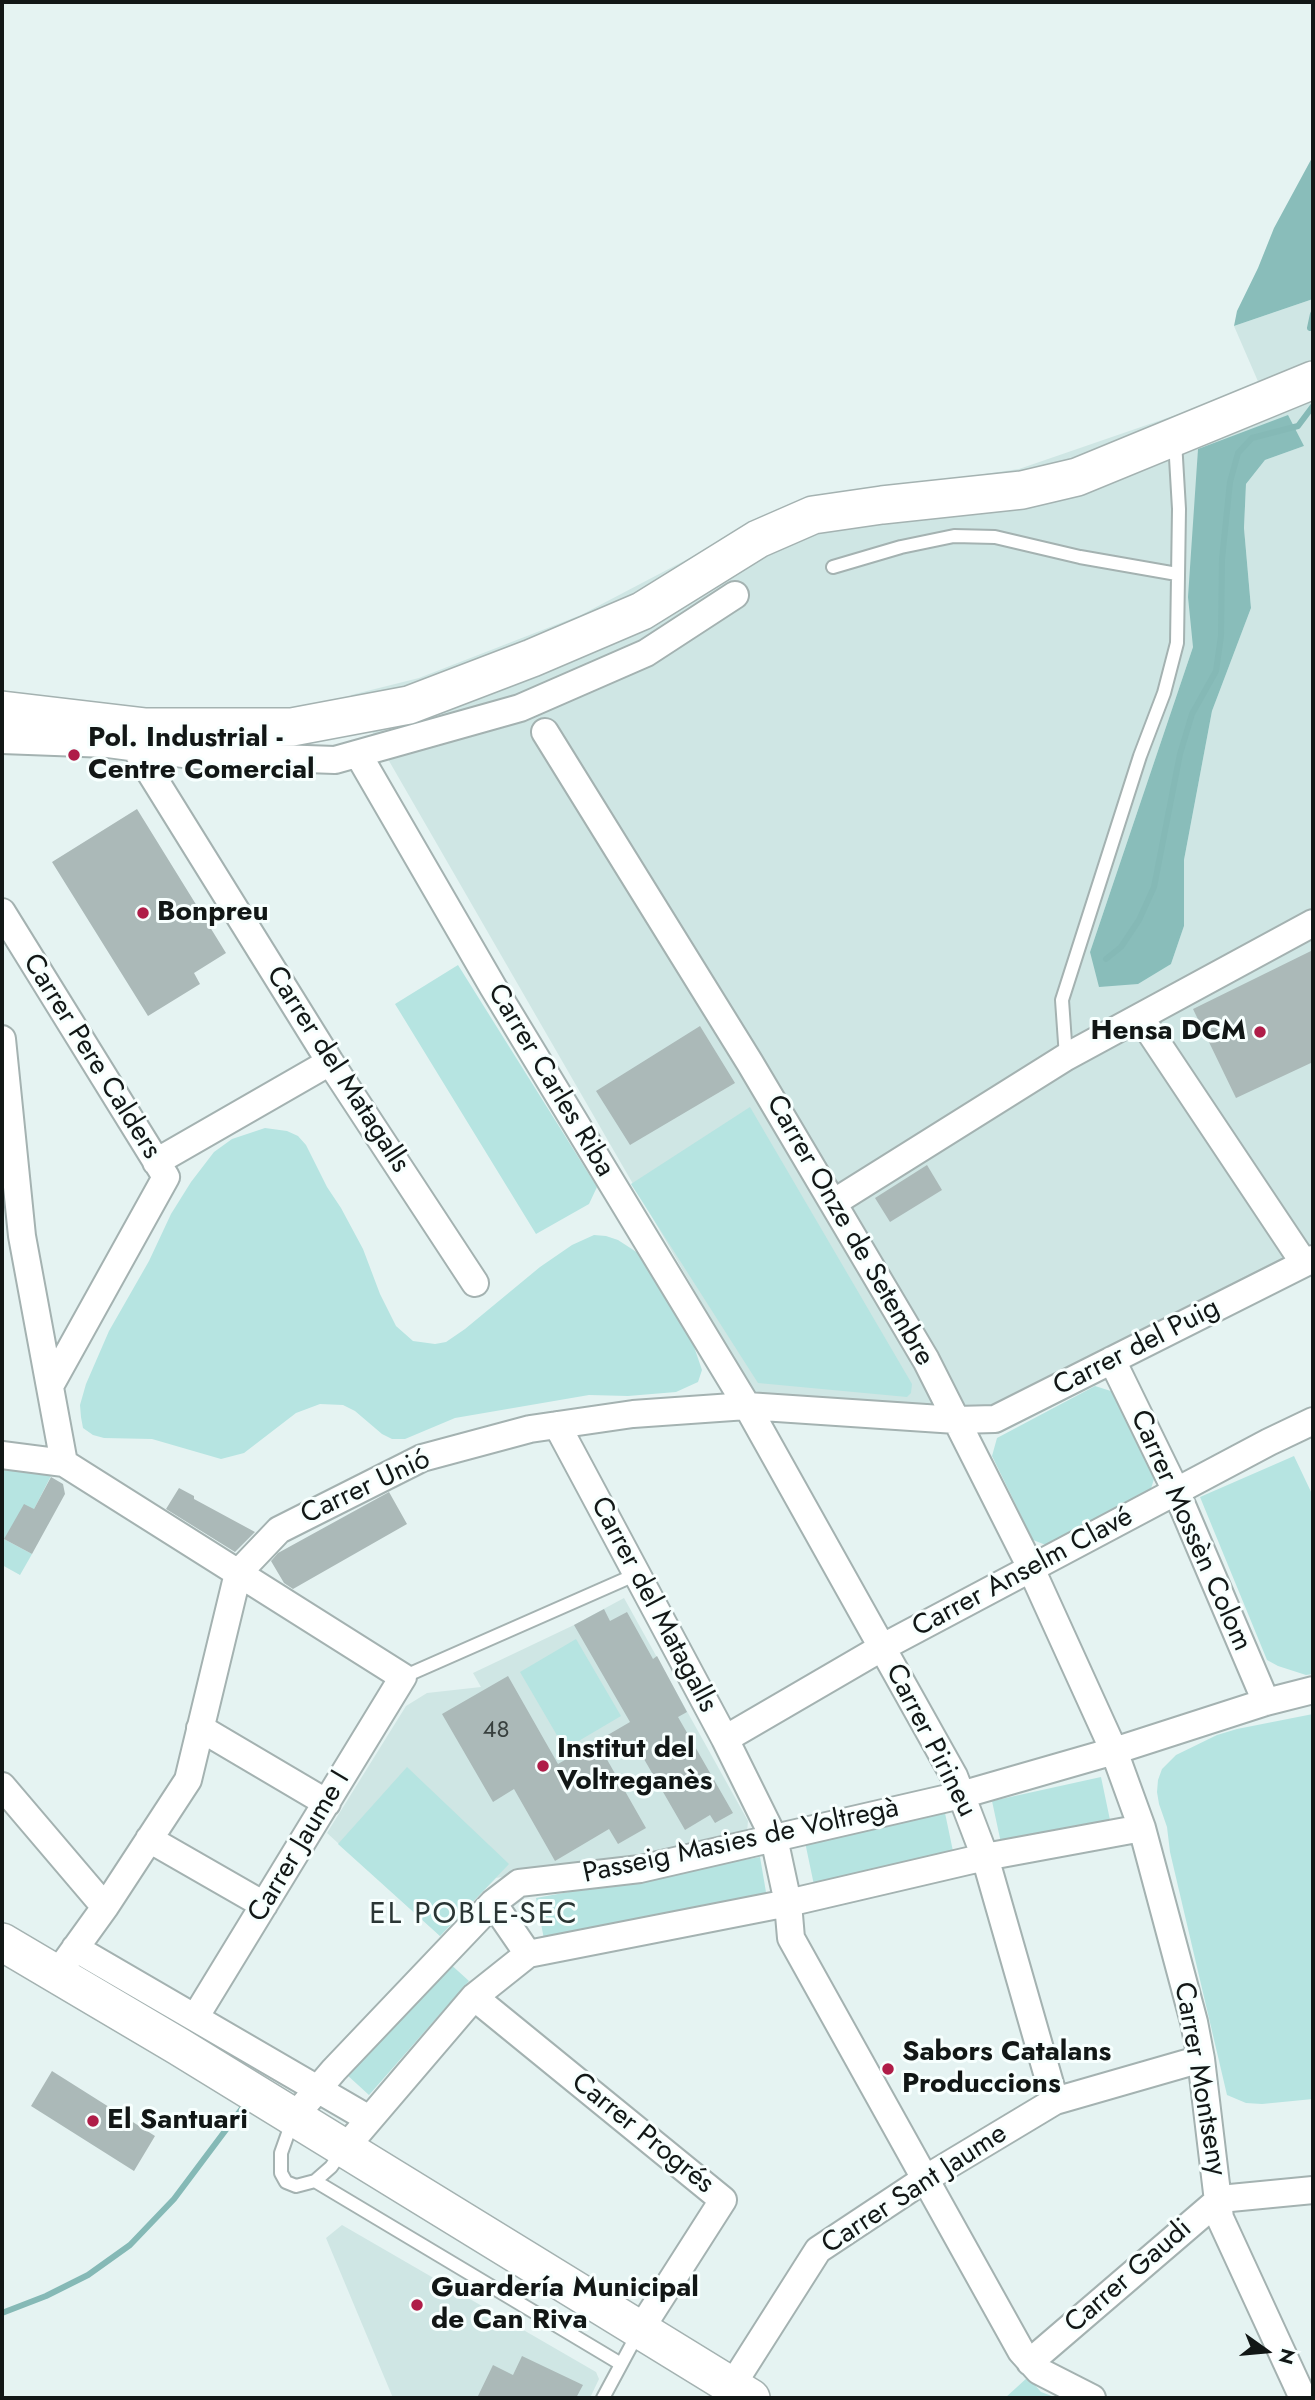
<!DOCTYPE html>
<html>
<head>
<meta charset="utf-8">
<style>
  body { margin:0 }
  #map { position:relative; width:1315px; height:2400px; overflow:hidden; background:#e5f3f2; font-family:Jost,sans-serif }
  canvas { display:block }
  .frame { position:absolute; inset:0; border:4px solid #121716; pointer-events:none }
  .north { position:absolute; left:1231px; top:2316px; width:70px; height:70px; -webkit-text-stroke:5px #f7fffe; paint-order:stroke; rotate:105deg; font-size:19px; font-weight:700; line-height:28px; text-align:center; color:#121716 }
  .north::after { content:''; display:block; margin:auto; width:24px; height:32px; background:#121716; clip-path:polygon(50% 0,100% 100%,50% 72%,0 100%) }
</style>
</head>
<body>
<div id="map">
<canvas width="1315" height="2400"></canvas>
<div class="frame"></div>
<div class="north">N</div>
</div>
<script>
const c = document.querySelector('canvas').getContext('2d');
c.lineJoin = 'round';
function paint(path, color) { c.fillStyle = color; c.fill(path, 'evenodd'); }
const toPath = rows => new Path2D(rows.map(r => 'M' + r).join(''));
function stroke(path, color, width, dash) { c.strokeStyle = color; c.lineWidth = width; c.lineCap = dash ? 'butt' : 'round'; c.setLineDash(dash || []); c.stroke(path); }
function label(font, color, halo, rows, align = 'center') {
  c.font = font + ' Jost,sans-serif'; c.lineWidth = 6; c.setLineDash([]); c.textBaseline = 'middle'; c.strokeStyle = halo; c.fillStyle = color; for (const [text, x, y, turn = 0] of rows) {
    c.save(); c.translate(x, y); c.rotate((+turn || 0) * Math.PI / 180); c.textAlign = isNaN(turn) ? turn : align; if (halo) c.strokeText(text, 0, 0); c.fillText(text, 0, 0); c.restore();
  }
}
paint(toPath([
  [1313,299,1313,425,1311,426,1313,432,1313,1244,985,1409,753,1392,351,695,419,678,581,615,762,520,874,490,1019,469,1260,386,1234,326],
  [1304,446,1265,460,1246,484,1244,528,1251,608,1212,711,1184,860,1184,926,1171,964,1090,952,1193,647,1198,449],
  [624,1598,748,1821,747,1833,632,1855,496,1878,440,1936,327,1833,406,1706,427,1693,481,1687,473,1673,574,1625],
  [342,2225,596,2372,599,2379,590,2398,393,2398,326,2238]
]), '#cfe6e4');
paint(toPath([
  [458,965,597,1187,589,1204,536,1234,395,1004],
  [750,1107,912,1384,911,1393,907,1397,758,1383,631,1184],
  [265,1128,287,1131,298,1136,306,1145,327,1187,341,1208,363,1249,380,1294,396,1326,413,1341,435,1344,446,1342,465,1329,540,1267,572,1245,594,1235,606,1236,618,1240,638,1253,645,1261,690,1335,702,1370,698,1382,676,1392,628,1396,589,1395,455,1418,405,1439,392,1439,382,1434,355,1411,343,1405,320,1404,296,1413,244,1453,221,1459,152,1439,104,1438,93,1435,83,1428,81,1417,80,1405,86,1384,109,1331,149,1261,171,1214,191,1182,214,1152,232,1139],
  [1095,1386,1114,1392,1154,1479,1148,1498,1051,1547,1033,1540,992,1456,997,1438],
  [1294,1456,1313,1496,1313,1674,1306,1675,1278,1666,1267,1660,1200,1497],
  [2,1467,40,1471,51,1476,34,1509,4,1539,32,1554,20,1575,2,1565],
  [576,1639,621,1716,565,1749,520,1672],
  [1313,1714,1313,2099,1262,2104,1246,2103,1227,2095,1170,1852,1167,1827,1159,1804,1157,1792,1158,1780,1162,1769,1176,1755,1217,1735,1237,1729],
  [407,1767,509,1864,440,1936,338,1844],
  [1101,1777,1110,1820,1001,1843,992,1801],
  [945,1813,954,1856,814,1885,805,1842],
  [760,1857,767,1898,544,1939,536,1898],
  [447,1961,469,1981,369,2095,346,2074],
  [1028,2377,1041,2392,1057,2398,1005,2398]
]), '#b6e4e1');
paint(toPath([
  [1313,156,1313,299,1234,326,1237,311,1258,268,1274,228],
  [1288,415,1304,446,1265,460,1246,484,1244,528,1251,608,1212,711,1184,860,1184,926,1171,964,1138,984,1099,987,1090,952,1193,647,1188,597,1198,449]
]), '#89bdba');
stroke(toPath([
  [1310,328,1313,314],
  [1106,959,1121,947,1139,920,1154,887,1180,754,1192,714,1216,671,1221,636,1222,559,1230,482,1238,453,1252,438,1298,426,1313,406],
  [2,2313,46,2296,88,2275,130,2245,174,2199,243,2107]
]), '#85b9b6', 6);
paint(toPath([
  [137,809,226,953,194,973,200,984,148,1016,52,862],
  [1313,950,1313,1062,1236,1098,1193,1009],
  [700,1026,735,1083,630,1145,596,1091],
  [927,1165,942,1190,890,1222,875,1198],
  [51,1477,63,1484,65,1494,32,1554,4,1539,24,1504,34,1509],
  [179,1488,194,1496,194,1499,255,1532,235,1552,166,1509],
  [389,1492,407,1524,293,1589,284,1583,271,1561,278,1553],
  [604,1609,610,1621,627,1612,653,1659,657,1656,687,1712,678,1717,733,1813,715,1823,710,1815,685,1830,633,1740,605,1756,646,1828,618,1844,609,1829,555,1861,514,1789,493,1802,442,1714,508,1676,558,1764,630,1722,574,1625],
  [52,2071,155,2136,134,2171,31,2106],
  [522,2356,583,2385,576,2398,477,2398,493,2365,513,2375]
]), '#abb9b8');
const lane = toPath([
  [833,567,901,547,954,536,995,537,1080,557,1177,574],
  [1066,1057,1062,1000,1140,756,1164,693,1177,643,1179,509,1175,441],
  [403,1677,637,1574],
  [292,2122,281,2153,281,2173,286,2182,296,2186,315,2181,331,2167,343,2150],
  [315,2181,621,2364],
  [603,2398,638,2333]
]);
const street = toPath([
  [545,732,750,1063,926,1360,1028,1562,1114,1751,1142,1828,1194,2022,1201,2059,1220,2218,1303,2398],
  [2,740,108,744,191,755,335,760,520,708,646,653,735,595],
  [135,748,330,1062,475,1283],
  [358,754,493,987,747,1406,954,1776,985,1857,1055,2101],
  [2,912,166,1177,50,1386],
  [1140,1017,1304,1263],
  [2,1039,22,1236,64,1463],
  [156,1162,330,1062],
  [833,1203,1066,1057,1313,923],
  [1112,1360,1176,1491,1266,1702],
  [557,1425,725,1739,774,1838,788,1903,791,1938,1021,2351,1039,2371,1092,2398],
  [2,1455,64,1463,403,1677,196,2016],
  [200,1728,327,1803],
  [725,1739,883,1647,1269,1442,1313,1421],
  [2,1786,105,1907],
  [149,1839,264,1905],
  [493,1903,528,1954],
  [75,1948,369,2119],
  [56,1975,105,1907,188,1780,238,1573,279,1530,422,1458,530,1429,633,1414,747,1406,956,1420,995,1419,1313,1259],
  [474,1997,723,2200,640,2330],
  [293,2118,334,2070,493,1903,519,1883,640,1869,961,1795,1114,1751,1266,1702,1313,1690],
  [345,2148,474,1997,528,1954,788,1903,985,1857,1142,1828],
  [1030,2362,1220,2199,1313,2190],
  [731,2387,818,2250,925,2179,1055,2101,1201,2059]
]);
const secondary = toPath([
  [2,710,146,727,292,727,409,705,532,658,642,611,758,539,813,515,882,505,1022,490,1077,477,1313,380],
  [2,1942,178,2046,751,2398]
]);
stroke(lane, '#a4b2b1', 16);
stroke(street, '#a4b2b1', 30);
stroke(secondary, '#a4b2b1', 40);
stroke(lane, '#fff', 12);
stroke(street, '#fff', 26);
stroke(secondary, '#fff', 37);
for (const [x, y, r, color] of [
  [74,755,7,"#af1d48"],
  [143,913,7,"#af1d48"],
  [1260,1032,7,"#af1d48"],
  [543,1766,7,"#af1d48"],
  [888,2069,7,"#af1d48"],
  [93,2121,7,"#af1d48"],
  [417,2305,7,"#af1d48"]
]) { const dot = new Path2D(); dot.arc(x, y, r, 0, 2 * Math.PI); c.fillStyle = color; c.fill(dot); stroke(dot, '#f7fffe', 2.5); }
label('24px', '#38403e', null, [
  ["48",496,1731]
]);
label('bold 28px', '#121716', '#f7fffe', [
  ["Pol. Industrial -",88,739],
  ["Centre Comercial",88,771],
  ["Bonpreu",157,913],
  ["Hensa DCM",1246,1032,"right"],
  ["Institut del",557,1750],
  ["Voltreganès",557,1782],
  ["Sabors Catalans",902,2053],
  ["Produccions",902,2085],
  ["El Santuari",107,2121],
  ["Guardería Municipal",431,2289],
  ["de Can Riva",431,2321]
], 'left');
label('28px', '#121716', '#f7fffe', [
  ["Carrer Pere Calders",91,1057,58],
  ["Carrer del Matagalls",337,1070,57],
  ["Carrer Carles Riba",550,1081,59],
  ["Carrer Onze de Setembre",849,1231,60],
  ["Carrer del Puig",1137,1348,-27],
  ["Carrer Unió",366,1488,-25],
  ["Carrer Mossèn Colom",1190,1531,66],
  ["Carrer Anselm Clavé",1023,1573,-28],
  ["Carrer del Matagalls",653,1605,62],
  ["Carrer Pirineu",930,1741,63],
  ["Passeig Masies de Voltregà",741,1842,-12],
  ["Carrer Jaume I",300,1847,-59],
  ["Carrer Montseny",1199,2079,80],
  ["Carrer Progrés",642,2134,39],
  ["Carrer Sant Jaume",915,2190,-33],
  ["Carrer Gaudi",1129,2277,-41]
]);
c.letterSpacing = '2px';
label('30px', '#2a3534', '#f7fffe', [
  ["EL POBLE-SEC",474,1916]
]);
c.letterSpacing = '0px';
</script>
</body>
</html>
